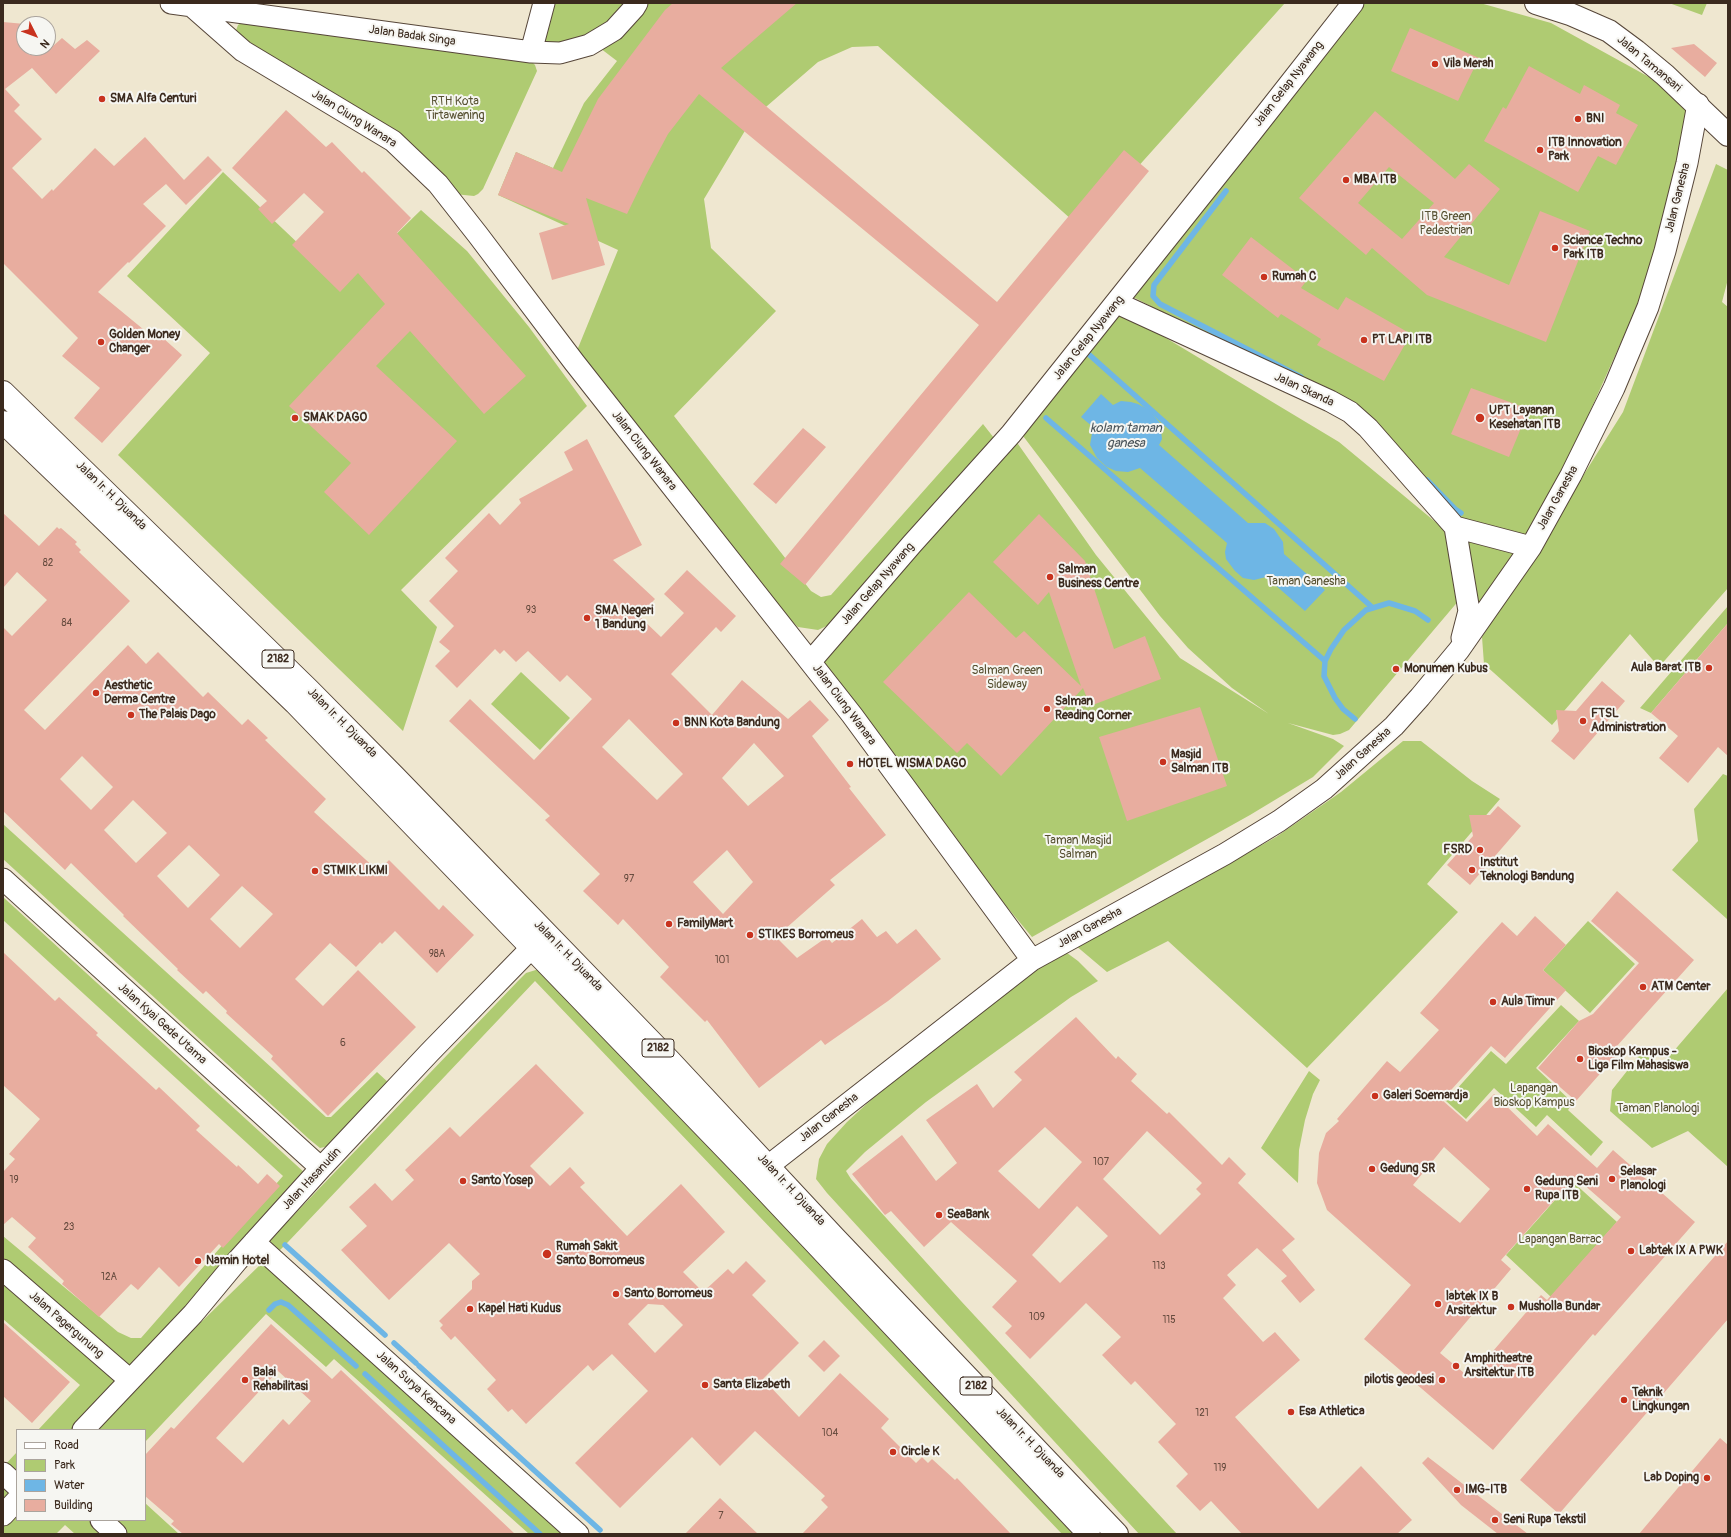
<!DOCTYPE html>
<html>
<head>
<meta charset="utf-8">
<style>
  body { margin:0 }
  #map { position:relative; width:1731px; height:1537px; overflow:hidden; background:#efe7d0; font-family:Pangolin,sans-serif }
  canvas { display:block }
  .frame { position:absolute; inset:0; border:4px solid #3b2a1e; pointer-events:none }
  .legend { position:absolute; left:16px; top:1429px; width:130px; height:92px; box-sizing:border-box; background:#f6f6f2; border:1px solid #aba49d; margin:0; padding:5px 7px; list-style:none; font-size:12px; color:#3b2a1e }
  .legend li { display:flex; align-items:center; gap:8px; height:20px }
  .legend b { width:20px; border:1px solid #aba49d }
  .north { position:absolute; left:16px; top:16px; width:40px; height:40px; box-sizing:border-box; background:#f6f6f2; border:1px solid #aba49d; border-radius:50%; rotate:132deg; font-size:11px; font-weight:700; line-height:16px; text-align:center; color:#3b2a1e }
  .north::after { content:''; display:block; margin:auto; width:14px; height:18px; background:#c8321e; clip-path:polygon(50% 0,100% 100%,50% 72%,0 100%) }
</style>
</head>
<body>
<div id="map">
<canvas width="1731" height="1537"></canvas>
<div class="frame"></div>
<ul class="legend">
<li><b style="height:5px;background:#fff"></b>Road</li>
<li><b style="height:11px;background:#afcb72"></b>Park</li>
<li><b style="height:11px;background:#6eb6e5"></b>Water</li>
<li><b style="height:11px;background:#e8ad9f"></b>Building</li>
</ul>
<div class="north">N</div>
</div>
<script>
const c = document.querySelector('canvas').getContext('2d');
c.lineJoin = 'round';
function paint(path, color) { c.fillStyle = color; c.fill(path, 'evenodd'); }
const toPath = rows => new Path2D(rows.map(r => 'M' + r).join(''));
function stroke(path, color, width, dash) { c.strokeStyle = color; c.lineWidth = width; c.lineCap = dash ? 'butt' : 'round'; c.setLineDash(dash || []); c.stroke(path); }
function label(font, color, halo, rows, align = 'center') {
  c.font = font + ' Pangolin,sans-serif'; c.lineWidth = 4; c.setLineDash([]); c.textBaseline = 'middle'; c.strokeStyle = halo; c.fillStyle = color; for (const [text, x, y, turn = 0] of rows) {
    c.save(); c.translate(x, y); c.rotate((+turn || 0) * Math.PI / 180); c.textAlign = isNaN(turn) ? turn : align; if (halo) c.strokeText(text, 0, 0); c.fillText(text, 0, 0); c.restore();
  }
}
paint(toPath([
  [546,3,631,3,588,42,538,49],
  [641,3,1285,3,1082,229,878,46,852,47,818,62,752,119,704,199,711,248,776,311,674,416,811,591,821,597,831,595,983,424,994,438,837,621,818,630,798,627,786,616,576,353,618,250,498,195,516,152,553,168,584,103,617,61,596,45],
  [1355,3,1480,3,1551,23,1698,104,1640,300,1530,545,1460,523,1351,408,1129,295],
  [1669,3,1707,3,1702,15],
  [244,21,531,61,535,65,537,71,483,189,478,194,474,196,454,194,239,39,235,33,238,25],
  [1716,164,1728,170,1728,279,1722,302,1728,307,1728,588,1659,667,1630,634,1552,725,1484,664,1482,637,1623,412],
  [223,172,343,286,421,210,467,251,529,327,587,406,401,590,437,627,403,731,118,455,210,353,127,276],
  [1121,311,1339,442,1450,534,1460,599,1349,730,1340,734,1333,735,1288,723,1333,739,1344,746,1313,777,1250,815,1032,937,892,769,811,661,1011,434,1096,555,1180,658,1269,714,1232,688,1188,648,1160,616,1020,432],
  [1459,538,1526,547,1475,614],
  [1728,606,1728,623,1651,713,1640,708],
  [521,672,570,718,540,750,491,704],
  [1403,741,1421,741,1472,781,1500,799,1427,884,1458,912,1307,1068,1168,941,1107,972,1075,945,1157,904,1276,837,1341,792],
  [1723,774,1728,776,1727,919,1672,870,1698,841,1694,809],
  [3,824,326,1117,331,1117,377,1072,390,1084,329,1146,320,1148,309,1139,3,859],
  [3,897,306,1174,130,1376,3,1269,3,1236,118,1332,131,1338,141,1338,283,1176,3,920],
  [1588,921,1635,964,1590,1013,1543,970],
  [1063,950,1078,961,1098,981,1071,997,926,1102,865,1152,846,1171,851,1179,961,1301,1177,1534,1139,1534,827,1193,816,1179,819,1159,827,1144,847,1122,872,1099,1022,979],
  [539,969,546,970,1078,1534,1062,1534,535,981,288,1242,277,1253,267,1243,518,981,526,973],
  [1728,988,1728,1167,1688,1131,1652,1148,1610,1111,1612,1090,1642,1052,1660,1067],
  [1561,1005,1579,1021,1536,1068,1573,1103,1568,1110,1603,1142,1591,1156,1547,1115,1536,1127,1494,1088,1466,1119,1446,1101,1491,1051,1506,1064],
  [1309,1071,1320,1080,1313,1094,1305,1120,1299,1150,1298,1183,1261,1148],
  [1572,1181,1617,1222,1551,1297,1506,1255],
  [262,1263,564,1534,529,1534,334,1359,326,1367,266,1314,145,1442,145,1430,90,1430],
  [3,1281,126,1381,80,1430,38,1430,80,1385,3,1319],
  [17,1452,17,1497,3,1512,3,1467],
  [145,1503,179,1534,118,1534,103,1520,145,1520],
  [17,1505,17,1520,98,1520,113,1534,75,1534,65,1525,56,1534,3,1534,3,1520]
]), '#afcb72');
paint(toPath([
  [1101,394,1113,405,1121,401,1131,402,1138,404,1149,410,1160,423,1162,439,1159,445,1248,523,1265,523,1274,529,1283,542,1284,554,1325,590,1305,611,1266,577,1254,580,1243,578,1235,571,1226,559,1225,552,1227,543,1140,468,1128,472,1116,471,1107,467,1097,458,1090,445,1093,427,1081,417]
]), '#6eb6e5');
stroke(toPath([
  [1226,191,1154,285,1153,296,1160,304,1301,377],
  [1084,350,1373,608],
  [1046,418,1325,661],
  [1427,480,1455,509,1461,513],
  [1355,719,1343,709,1335,698,1324,676,1325,661,1331,649,1344,630,1366,610,1389,603,1415,611,1428,620],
  [285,1245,385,1335],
  [269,1310,275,1304,281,1302,288,1305,356,1366],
  [394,1343,416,1363],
  [419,1366,600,1530],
  [365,1374,540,1534]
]), '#6eb6e5', 5.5);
paint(toPath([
  [673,3,797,3,721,68,997,302,1124,150,1149,171,805,585,780,564,979,325,699,94,668,134,646,175,627,214,586,198,605,265,552,280,539,233,569,224,498,195,516,152,562,172,598,99,665,10],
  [3,22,25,24,24,48,48,48,48,42,53,46,62,38,75,49,87,40,100,51,56,94,32,68,5,89,20,105,14,111,42,139,12,168,42,199,52,189,53,191,95,148,114,166,145,137,184,180,208,156,222,170,186,205,166,184,143,204,166,226,129,263,128,262,98,292,149,334,153,329,182,355,102,443,74,418,100,388,62,356,78,338,3,263],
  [1410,28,1479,58,1458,101,1391,71],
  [1694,44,1717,63,1705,77,1671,48],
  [1529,66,1580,94,1584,85,1620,105,1616,113,1638,125,1616,165,1598,156,1578,192,1484,141,1503,107,1506,109],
  [286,110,326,147,332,142,362,173,364,171,411,218,397,233,526,376,484,414,410,331,376,366,457,441,369,535,324,492,351,463,289,406,385,304,358,273,340,292,292,245,324,212,304,193,272,224,258,209,267,201,232,168],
  [1375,111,1455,179,1469,164,1500,189,1444,257,1509,285,1540,211,1590,231,1546,342,1427,295,1372,248,1366,255,1299,198],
  [1389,167,1434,203,1402,239,1358,203],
  [1251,237,1307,280,1301,288,1338,310,1346,297,1411,334,1384,381,1317,345,1321,339,1281,314,1278,318,1222,275],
  [1471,388,1529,409,1509,457,1451,434],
  [803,428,826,447,776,504,753,484],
  [587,439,642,545,613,560,655,599,639,616,661,637,684,613,664,594,687,570,736,616,721,632,716,627,671,674,712,715,742,680,788,719,810,700,829,720,812,736,851,787,849,788,886,835,830,880,835,885,776,937,797,958,827,937,832,943,862,919,877,937,886,931,897,944,916,929,941,959,888,1001,825,1045,821,1040,759,1088,707,1020,705,1022,660,977,669,967,623,919,618,925,583,891,600,874,545,820,550,816,449,721,470,699,534,760,592,699,567,675,560,682,528,651,516,662,504,650,500,654,495,649,457,688,435,666,450,651,439,642,454,626,429,601,458,571,445,558,489,513,500,525,521,503,519,499,573,470,564,452],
  [629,719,683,774,657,800,602,747],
  [754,743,784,776,748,806,722,778],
  [727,850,753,882,723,914,693,882],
  [3,513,39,546,57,527,59,529,61,528,77,542,75,544,81,550,79,552,130,601,24,710,45,730,128,645,146,664,158,652,203,697,208,692,242,725,248,719,268,738,265,740,326,799,314,812,378,871,389,860,439,910,443,905,474,935,437,973,395,931,382,944,380,942,356,967,330,943,295,979,323,1006,358,970,416,1027,328,1116,271,1059,273,1056,226,1013,227,1011,206,991,203,994,177,970,178,969,123,916,124,915,71,863,65,870,3,811,3,627,12,636,47,600,17,572,3,588],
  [82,756,113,787,91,810,60,779],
  [133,800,167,833,136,863,104,830],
  [189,845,220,875,188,908,157,876],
  [242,886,273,914,240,948,210,919],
  [1039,514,1085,561,1114,649,1145,636,1161,679,1090,706,1083,688,1001,776,967,743,957,753,883,682,969,592,1016,638,1024,631,1081,686,1049,592,1038,605,993,562],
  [1728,623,1728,756,1718,747,1688,783,1659,758,1678,736,1651,713],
  [1602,681,1625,701,1574,760,1551,741,1559,731,1556,710,1576,711],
  [1200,707,1227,786,1127,821,1099,737],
  [1498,806,1521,826,1470,885,1447,865,1473,836,1469,815,1490,815],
  [1617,891,1694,960,1617,1046,1621,1050,1576,1101,1538,1068,1579,1021,1593,1014,1639,963,1591,921],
  [1535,916,1566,945,1543,970,1566,990,1505,1058,1491,1046,1442,1100,1467,1122,1494,1094,1537,1136,1548,1124,1597,1168,1613,1150,1695,1222,1595,1336,1593,1334,1493,1450,1364,1339,1411,1285,1327,1210,1317,1183,1319,1153,1326,1133,1339,1121,1337,1119,1387,1061,1400,1072,1439,1030,1420,1013,1502,922,1517,936],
  [1444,1147,1490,1189,1460,1223,1413,1185],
  [1575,1177,1621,1217,1547,1300,1541,1295,1470,1378,1440,1353,1511,1269,1501,1260],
  [3,952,55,1001,59,997,98,1033,96,1035,156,1090,159,1087,200,1126,196,1130,237,1167,238,1165,258,1184,267,1174,280,1186,223,1248,219,1244,179,1287,159,1267,138,1290,131,1284,99,1317,62,1284,64,1281,28,1247,36,1238,12,1217,3,1225,3,1172,15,1159,9,1154,40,1119,3,1085],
  [1076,1017,1116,1059,1118,1056,1137,1074,1131,1081,1167,1114,1169,1112,1222,1165,1229,1157,1246,1174,1238,1183,1295,1239,1282,1250,1315,1290,1300,1303,1281,1281,1287,1276,1257,1248,1227,1275,1236,1285,1223,1298,1263,1342,1275,1332,1300,1360,1235,1417,1318,1509,1361,1466,1412,1520,1397,1534,1242,1534,1211,1501,1200,1511,1176,1486,1188,1474,1158,1442,1176,1424,1135,1381,1131,1385,1102,1355,1121,1337,1086,1303,1030,1359,1005,1333,1012,1326,992,1307,1017,1281,951,1222,924,1247,891,1211,885,1215,852,1174,902,1135,936,1181,957,1163,926,1120,977,1084,993,1108,1022,1080,1014,1072],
  [1045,1127,1082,1162,1039,1209,998,1171],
  [1147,1131,1202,1183,1196,1189,1201,1194,1160,1235,1103,1179],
  [1077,1206,1108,1236,1060,1283,1032,1255],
  [536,1064,584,1113,530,1166,550,1186,570,1167,585,1183,580,1187,627,1236,681,1184,725,1232,683,1272,703,1292,728,1269,733,1274,746,1261,766,1281,752,1295,799,1343,763,1379,799,1417,840,1373,889,1419,881,1428,916,1463,922,1457,928,1463,932,1459,955,1480,957,1478,1011,1534,802,1534,828,1507,821,1500,825,1496,755,1431,720,1466,692,1437,620,1508,575,1463,648,1391,612,1354,593,1371,588,1365,526,1424,512,1409,508,1412,487,1389,496,1380,455,1336,451,1340,440,1328,443,1325,439,1321,472,1289,472,1281,480,1274,449,1243,389,1300,341,1250,367,1226,349,1207,375,1183,392,1201,414,1180,405,1170,450,1127,460,1137],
  [648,1304,663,1305,683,1325,655,1353,628,1324],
  [1728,1241,1728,1319,1559,1514,1520,1480],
  [3,1322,70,1382,32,1423,3,1396],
  [271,1324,332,1379,341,1370,515,1534,183,1534,171,1524,174,1521,145,1496,145,1455,171,1427,174,1429],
  [278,1371,311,1401,289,1425,283,1419,243,1463,216,1438],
  [824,1340,840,1356,824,1372,808,1356],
  [1720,1438,1728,1445,1728,1534,1639,1534],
  [1428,1457,1476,1494,1528,1534,1498,1534,1461,1505,1422,1463],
  [720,1498,758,1534,685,1534]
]), '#e8ad9f');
const minor = toPath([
  [171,3,531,52,560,53,589,45,614,30,634,8,637,3],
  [193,7,243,51,393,141,438,184,478,235,574,362,852,715,1032,960],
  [531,52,544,3],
  [1117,303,1330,401,1350,412,1368,428,1455,527,1469,611,1462,638],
  [1455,527,1531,547],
  [811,661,912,544,1011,434,1251,133,1353,3],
  [3,879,321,1168],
  [754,1177,1032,960,1225,854,1279,821,1324,789,1394,726,1420,697,1459,650,1531,547,1571,475,1614,388,1648,307,1665,251,1687,163,1698,104],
  [254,1242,578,1534],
  [3,1270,130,1380],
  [83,1430,193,1314,237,1261,321,1168,429,1053,543,936],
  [3,1473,17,1486],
  [3,1515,17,1500],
  [101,1520,116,1534]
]);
const major = toPath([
  [1536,3,1570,14,1609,31,1636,51,1665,75,1728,135],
  [3,392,309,690,395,777,670,1061,834,1237,1117,1534],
  [3,422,295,703,753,1177,1089,1534]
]);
stroke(minor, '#564639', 23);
stroke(major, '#564639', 24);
stroke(minor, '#fff', 21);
stroke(major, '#fff', 22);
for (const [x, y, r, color] of [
  [1435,64,4,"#c8321e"],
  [102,99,4,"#c8321e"],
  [1578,119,4,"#c8321e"],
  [1540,150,4,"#c8321e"],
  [1346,180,4,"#c8321e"],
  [1555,248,4,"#c8321e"],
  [1264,277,4,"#c8321e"],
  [1364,340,4,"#c8321e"],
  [101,342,4,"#c8321e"],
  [295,418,4,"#c8321e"],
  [1480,418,5,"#c8321e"],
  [1050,577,4,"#c8321e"],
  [587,618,4,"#c8321e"],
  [1709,668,4,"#c8321e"],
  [1396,669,4,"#c8321e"],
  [96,693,4,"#c8321e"],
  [1047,709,4,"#c8321e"],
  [131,715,4,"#c8321e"],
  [1583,721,4,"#c8321e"],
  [676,723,4,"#c8321e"],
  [1163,762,4,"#c8321e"],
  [850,764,4,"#c8321e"],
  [1480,850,4,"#c8321e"],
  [1472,870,4,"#c8321e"],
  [315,871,4,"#c8321e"],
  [669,924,4,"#c8321e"],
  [750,935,4,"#c8321e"],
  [1643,987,4,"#c8321e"],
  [1493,1002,4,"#c8321e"],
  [1580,1059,4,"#c8321e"],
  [1375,1096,4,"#c8321e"],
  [1372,1169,4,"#c8321e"],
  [1612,1179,4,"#c8321e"],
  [463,1181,4,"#c8321e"],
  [1527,1189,4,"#c8321e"],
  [939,1215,4,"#c8321e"],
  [1631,1251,4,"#c8321e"],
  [547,1254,5,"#c8321e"],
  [198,1261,4,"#c8321e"],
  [616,1294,4,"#c8321e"],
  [1438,1304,4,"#c8321e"],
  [1511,1307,4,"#c8321e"],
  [470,1309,4,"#c8321e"],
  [1456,1366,4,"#c8321e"],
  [245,1380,4,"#c8321e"],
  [1442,1380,4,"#c8321e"],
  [705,1385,4,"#c8321e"],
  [1624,1400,4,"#c8321e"],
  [1291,1412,4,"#c8321e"],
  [893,1452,4,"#c8321e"],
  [1707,1478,4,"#c8321e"],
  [1457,1490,4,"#c8321e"],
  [1495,1520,4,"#c8321e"]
]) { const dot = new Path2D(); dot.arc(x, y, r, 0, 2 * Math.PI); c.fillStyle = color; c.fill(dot); stroke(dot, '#f6f6f2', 1.5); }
label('10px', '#664b3e', null, [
  ["82",48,563],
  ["93",531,610],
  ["84",67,623],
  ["97",629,879],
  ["98A",437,954],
  ["101",722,960],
  ["6",343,1043],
  ["107",1101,1162],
  ["19",14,1180],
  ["23",69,1227],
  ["113",1159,1266],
  ["12A",109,1277],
  ["109",1037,1317],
  ["115",1169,1320],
  ["121",1202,1413],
  ["104",830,1433],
  ["119",1220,1468],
  ["7",721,1516]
]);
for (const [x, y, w] of [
  [278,659,32],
  [658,1048,32],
  [976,1386,32]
]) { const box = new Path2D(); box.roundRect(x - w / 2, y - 9, w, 18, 3); c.fillStyle = '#f6f6f2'; c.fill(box); stroke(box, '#3b2a1e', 1); }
label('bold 11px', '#3b2a1e', null, [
  ["2182",278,659],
  ["2182",658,1048],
  ["2182",976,1386]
]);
label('12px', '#3b2a1e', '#f6f6f2', [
  ["Jalan Badak Singa",412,36,8],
  ["Jalan Tamansari",1649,64,40],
  ["Jalan Gelap Nyawang",1289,84,-52],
  ["Jalan Ciung Wanara",354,119,32],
  ["Jalan Ganesha",1678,198,-76],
  ["Jalan Gelap Nyawang",1089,338,-51],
  ["Jalan Skanda",1304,390,25],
  ["Jalan Ciung Wanara",644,451,52],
  ["Jalan Ir. H. Djuanda",111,496,44],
  ["Jalan Ganesha",1558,498,-61],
  ["Jalan Gelap Nyawang",878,584,-49],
  ["Jalan Ciung Wanara",844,705,53],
  ["Jalan Ir. H. Djuanda",342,723,45],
  ["Jalan Ganesha",1363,754,-42],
  ["Jalan Ganesha",1090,928,-29],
  ["Jalan Ir. H. Djuanda",568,956,46],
  ["Jalan Kyai Gede Utama",162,1024,42],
  ["Jalan Ganesha",829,1118,-38],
  ["Jalan Hasanudin",312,1179,-47],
  ["Jalan Ir. H. Djuanda",791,1190,47],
  ["Jalan Pagergunung",66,1325,41],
  ["Jalan Surya Kencana",416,1388,42],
  ["Jalan Ir. H. Djuanda",1030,1443,46]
]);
label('bold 12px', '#3b2a1e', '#f6f6f2', [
  ["Vila Merah",1443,64],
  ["SMA Alfa Centuri",110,99],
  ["BNI",1586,119],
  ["ITB Innovation",1548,143],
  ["Park",1548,157],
  ["MBA ITB",1354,180],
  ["Science Techno",1563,241],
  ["Park ITB",1563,255],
  ["Rumah C",1272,277],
  ["Golden Money",109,335],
  ["Changer",109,349],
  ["PT LAPI ITB",1372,340],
  ["UPT Layanan",1489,411],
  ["Kesehatan ITB",1489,425],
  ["SMAK DAGO",303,418],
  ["Salman",1058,570],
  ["Business Centre",1058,584],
  ["SMA Negeri",595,611],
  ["1 Bandung",595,625],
  ["Aula Barat ITB",1701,668,"right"],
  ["Monumen Kubus",1404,669],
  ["Aesthetic",104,686],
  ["Derma Centre",104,700],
  ["Salman",1055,702],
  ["Reading Corner",1055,716],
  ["FTSL",1591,714],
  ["Administration",1591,728],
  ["The Palais Dago",139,715],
  ["BNN Kota Bandung",684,723],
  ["Masjid",1171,755],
  ["Salman ITB",1171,769],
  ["HOTEL WISMA DAGO",858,764],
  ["FSRD",1472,850,"right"],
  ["Institut",1480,863],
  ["Teknologi Bandung",1480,877],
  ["STMIK LIKMI",323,871],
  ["FamilyMart",677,924],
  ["STIKES Borromeus",758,935],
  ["ATM Center",1651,987],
  ["Aula Timur",1501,1002],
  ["Bioskop Kampus -",1588,1052],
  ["Liga Film Mahasiswa",1588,1066],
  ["Galeri Soemardja",1383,1096],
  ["Gedung SR",1380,1169],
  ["Selasar",1620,1172],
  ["Planologi",1620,1186],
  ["Santo Yosep",471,1181],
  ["Gedung Seni",1535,1182],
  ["Rupa ITB",1535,1196],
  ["SeaBank",947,1215],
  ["Rumah Sakit",556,1247],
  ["Santo Borromeus",556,1261],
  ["Labtek IX A PWK",1639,1251],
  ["Namin Hotel",206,1261],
  ["Santo Borromeus",624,1294],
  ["labtek IX B",1446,1297],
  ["Arsitektur",1446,1311],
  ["Musholla Bundar",1519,1307],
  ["Kapel Hati Kudus",478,1309],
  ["Amphitheatre",1464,1359],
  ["Arsitektur ITB",1464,1373],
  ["Balai",253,1373],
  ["Rehabilitasi",253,1387],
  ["pilotis geodesi",1434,1380,"right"],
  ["Santa Elizabeth",713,1385],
  ["Teknik",1632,1393],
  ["Lingkungan",1632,1407],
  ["Esa Athletica",1299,1412],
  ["Circle K",901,1452],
  ["Lab Doping",1699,1478,"right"],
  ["IMG-ITB",1465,1490],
  ["Seni Rupa Tekstil",1503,1520]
], 'left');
label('12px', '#585233', '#f6f6f2', [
  ["RTH Kota",455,102],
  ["Tirtawening",455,116],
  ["ITB Green",1446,217],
  ["Pedestrian",1446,231],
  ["Taman Ganesha",1306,582],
  ["Salman Green",1007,671],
  ["Sideway",1007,685],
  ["Taman Masjid",1078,841],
  ["Salman",1078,855],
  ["Lapangan",1534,1089],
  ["Bioskop Kampus",1534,1103],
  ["Taman Planologi",1658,1109],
  ["Lapangan Barrac",1560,1240]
]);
label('italic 13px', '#4a545a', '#f6f6f2', [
  ["kolam taman",1126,429],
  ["ganesa",1126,444]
]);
</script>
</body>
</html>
